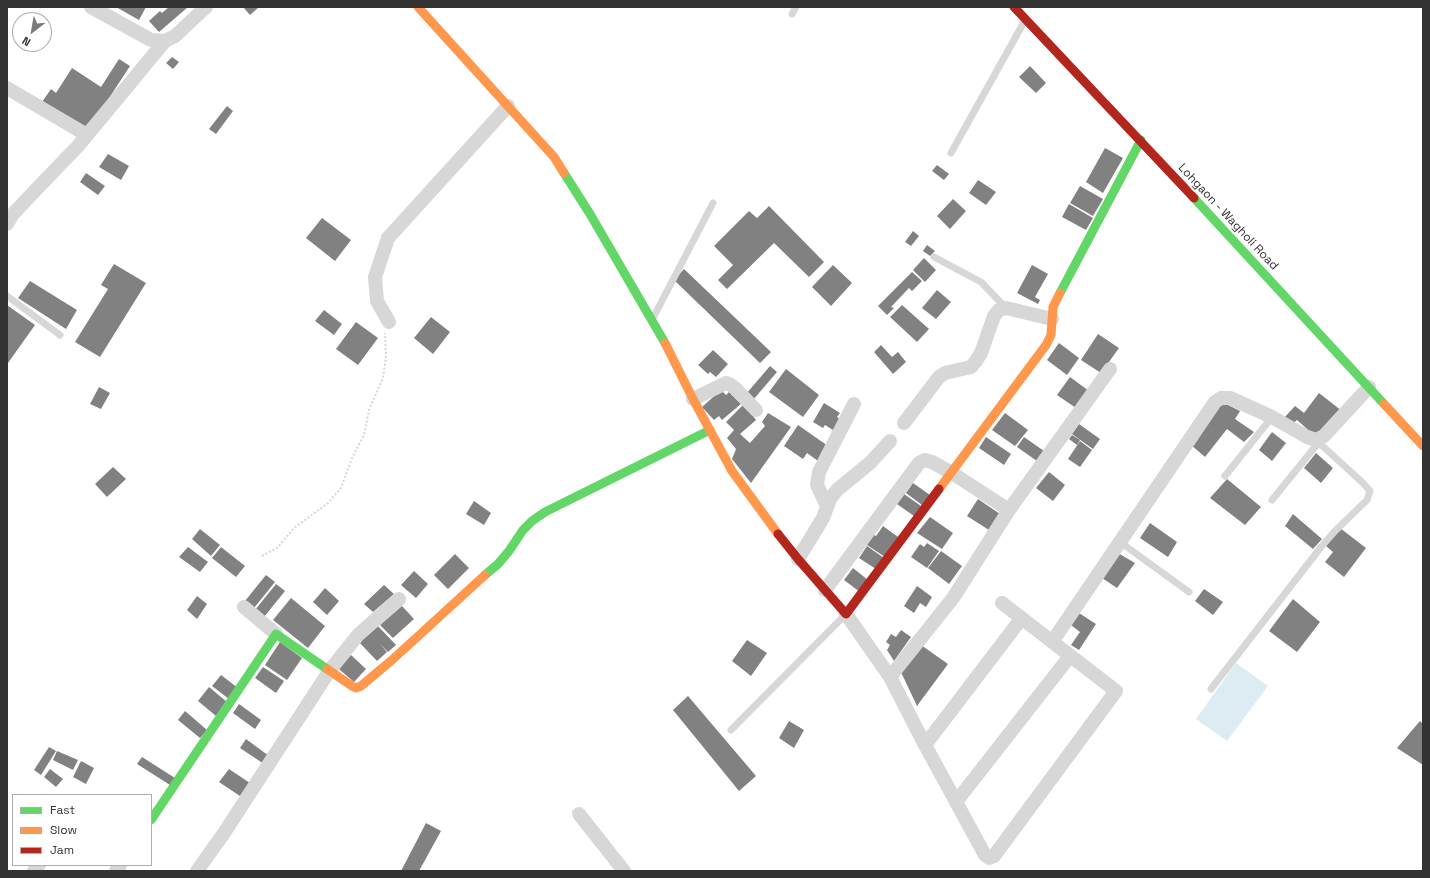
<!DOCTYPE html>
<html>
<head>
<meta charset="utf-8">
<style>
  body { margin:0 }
  #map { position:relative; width:1430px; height:878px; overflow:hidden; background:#fff; font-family:"Space Grotesk",sans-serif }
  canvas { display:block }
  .frame { position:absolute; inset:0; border:8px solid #333; pointer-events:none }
  .legend { position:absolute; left:12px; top:794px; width:140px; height:72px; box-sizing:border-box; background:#fff; border:1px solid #adadad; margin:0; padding:5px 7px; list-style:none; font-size:12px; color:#333 }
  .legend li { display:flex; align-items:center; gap:8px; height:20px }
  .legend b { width:20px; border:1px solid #adadad }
  .north { position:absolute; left:12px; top:12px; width:40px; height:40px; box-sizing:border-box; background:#fff; border:1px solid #adadad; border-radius:50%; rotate:211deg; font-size:11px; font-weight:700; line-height:16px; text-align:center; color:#333 }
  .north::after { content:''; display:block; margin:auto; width:14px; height:18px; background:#7a7a7a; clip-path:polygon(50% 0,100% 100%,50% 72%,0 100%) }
</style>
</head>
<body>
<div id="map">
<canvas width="1430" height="878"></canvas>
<div class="frame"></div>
<ul class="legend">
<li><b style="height:5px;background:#63d668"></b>Fast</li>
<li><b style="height:5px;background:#ff974d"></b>Slow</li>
<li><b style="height:5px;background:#b3261e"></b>Jam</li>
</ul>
<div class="north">N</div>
</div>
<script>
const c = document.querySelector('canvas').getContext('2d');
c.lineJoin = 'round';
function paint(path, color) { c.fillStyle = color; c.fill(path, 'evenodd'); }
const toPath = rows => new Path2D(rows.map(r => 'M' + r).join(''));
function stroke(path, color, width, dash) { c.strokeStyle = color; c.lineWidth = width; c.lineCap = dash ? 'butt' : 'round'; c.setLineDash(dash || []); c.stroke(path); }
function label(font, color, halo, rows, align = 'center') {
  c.font = font + ' "Space Grotesk",sans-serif'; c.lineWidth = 4; c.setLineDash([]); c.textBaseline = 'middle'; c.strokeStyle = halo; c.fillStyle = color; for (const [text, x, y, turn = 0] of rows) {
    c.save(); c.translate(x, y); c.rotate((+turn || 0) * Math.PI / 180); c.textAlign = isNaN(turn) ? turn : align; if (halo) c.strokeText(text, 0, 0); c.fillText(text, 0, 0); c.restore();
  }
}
paint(toPath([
  [1236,663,1268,686,1227,741,1196,719]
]), '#ddebf3');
paint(toPath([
  [116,7,146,7,139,20],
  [169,7,188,7,159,32,149,21,160,11,162,13],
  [243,7,259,7,250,15],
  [172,57,179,62,173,69,166,63],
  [119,59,130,66,87,132,42,102,51,89,56,93,72,68,101,87],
  [1030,66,1046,83,1036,93,1019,77],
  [227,106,233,111,216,134,209,129],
  [1105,148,1123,158,1103,193,1086,182],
  [108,154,129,166,121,180,99,167],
  [937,165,949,174,944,180,932,171],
  [86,173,105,186,98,195,80,182],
  [978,180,996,192,986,205,969,193],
  [1080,186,1103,199,1093,216,1070,203],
  [953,199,966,211,950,229,937,216],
  [1069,204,1093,218,1086,230,1062,217],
  [769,206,824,262,809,277,774,243,727,289,718,280,733,265,714,246,749,211,757,218],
  [322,218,351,240,335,261,306,238],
  [913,231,919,236,911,246,905,242],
  [927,245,935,251,930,256,923,251],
  [924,258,936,270,925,282,913,270],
  [114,264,146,283,100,357,75,342,108,289,101,285],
  [833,265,852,283,831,306,812,287],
  [1032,265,1048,274,1035,297,1040,300,1038,304,1017,293],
  [684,269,771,352,760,363,674,280],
  [912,272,922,281,912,291,909,288,891,307,894,308,887,315,878,306],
  [30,281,77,310,66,329,18,298],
  [937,290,951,302,936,319,922,308],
  [7,305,35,325,8,363,7,362],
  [902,305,929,329,917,342,890,317],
  [324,310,342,324,334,335,315,321],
  [431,317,450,332,433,354,414,338],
  [356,322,378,338,358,365,336,349],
  [1098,334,1119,348,1101,373,1081,360],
  [1059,343,1079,358,1067,375,1047,360],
  [881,345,892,357,898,352,906,362,893,374,874,352],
  [713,350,728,364,716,377,710,372,708,374,698,365],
  [770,366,777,372,753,400,746,394],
  [786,369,819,395,803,417,769,392],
  [1070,377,1089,391,1076,408,1057,395],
  [99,387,110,393,101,409,90,404],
  [721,390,726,395,729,392,741,404,722,420,719,416,714,420,702,407],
  [1319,393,1342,411,1315,436,1297,420,1292,424,1284,418,1295,406,1304,413],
  [1220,401,1240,411,1235,419,1254,432,1244,442,1227,429,1205,457,1190,444],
  [824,403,840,413,837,417,840,419,833,430,825,425,823,428,813,422],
  [744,404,756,420,740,434,750,443,765,426,762,422,768,413,791,427,751,483,732,459,736,449,727,438,734,430,726,422],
  [1005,413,1028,430,1015,446,992,430],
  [1079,424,1100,439,1093,449,1072,434],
  [798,425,828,446,818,461,807,453,803,459,784,446],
  [1272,432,1286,443,1272,461,1259,450],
  [1072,435,1080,440,1077,445,1069,439],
  [986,437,1011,454,1004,465,979,448],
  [1024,437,1044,451,1037,461,1017,447],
  [1080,441,1092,450,1080,467,1068,459],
  [1316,453,1333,468,1321,483,1304,468],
  [113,467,126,479,107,497,95,484],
  [1049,472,1065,485,1053,501,1036,488],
  [1227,479,1261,507,1245,525,1210,498],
  [913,483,930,495,922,505,906,493],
  [904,494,921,506,914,516,897,504],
  [978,499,1000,514,989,530,967,516],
  [474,501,491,513,484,525,466,514],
  [1293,514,1322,539,1313,549,1285,526],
  [930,517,953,533,942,549,917,533],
  [1150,523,1177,542,1168,557,1140,538],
  [883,526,898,537,885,557,867,545,874,535,876,536],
  [1340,528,1366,548,1344,577,1325,562,1333,552,1326,546],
  [200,529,220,545,211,556,192,539],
  [927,543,939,551,927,568,911,557,920,544,924,547],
  [867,546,884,558,876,569,859,558],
  [188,547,208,562,200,572,179,557],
  [221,547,245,566,236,577,212,558],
  [941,551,962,566,949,584,928,568],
  [1118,553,1135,563,1117,588,1102,578],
  [455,554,469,568,448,589,434,575],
  [853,568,868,580,860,592,844,580],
  [414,571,428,584,416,598,401,585],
  [266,575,275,582,254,608,245,601],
  [276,584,285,591,264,617,255,610],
  [384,585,394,594,373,612,364,604],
  [917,586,932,597,926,607,920,603,914,613,904,606],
  [325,588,339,601,327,615,313,602],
  [1204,589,1223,602,1213,615,1195,601],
  [197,596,207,604,197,619,187,610],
  [291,598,325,626,308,648,273,620],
  [1293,599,1320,622,1297,652,1269,631],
  [402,606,414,619,393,638,380,625],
  [1079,613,1096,624,1079,650,1071,645,1080,632,1071,625],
  [377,625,396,645,388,652,379,643,387,652,377,661,358,641],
  [901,630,911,637,894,661,887,650,890,645,886,642,891,634,896,637],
  [747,640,767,653,751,676,732,661],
  [280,642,302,658,287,680,265,665],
  [921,645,948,664,917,706,900,670],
  [351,655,366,669,354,682,339,669],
  [263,667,284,681,276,693,255,678],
  [221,675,238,688,229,699,212,686],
  [209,687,227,702,216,716,198,701],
  [688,696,756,776,739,791,673,710],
  [239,704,261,720,255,729,233,713],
  [185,711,207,730,200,738,178,720],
  [789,721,804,730,794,748,779,738],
  [1420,721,1423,724,1423,765,1397,748],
  [246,739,269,756,264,764,240,748],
  [49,747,56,751,41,775,34,770],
  [57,751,78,760,73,770,53,760],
  [142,757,175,778,170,785,137,764],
  [81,761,94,768,86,784,73,777],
  [50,769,63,779,56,787,44,777],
  [229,769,250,783,240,796,219,782],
  [426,823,441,831,419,871,401,871]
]), '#818181');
stroke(toPath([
  [262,556,277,548,294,528,328,503,341,488,352,458,364,435,369,410,383,378,386,357,385,333]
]), '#d6d6d6', 2, [2, 2]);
stroke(toPath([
  [792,14,796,7],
  [951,153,1024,22],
  [934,257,981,282,1006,308],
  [7,296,60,335],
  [653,318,713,203],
  [1225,476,1272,417],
  [1272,500,1319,442],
  [1120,542,1189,592],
  [1211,689,1321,547,1335,531,1367,500,1370,491,1363,483,1316,440],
  [731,730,845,615]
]), '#d7d7d7', 7);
stroke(toPath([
  [91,7,151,40,165,41],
  [7,88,87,135],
  [7,224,13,214,28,198,78,146,165,41,175,36,206,7],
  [389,322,377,301,375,277,388,238,508,106],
  [693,399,726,383,731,385,735,388,756,410],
  [904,423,939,377,945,373,971,367,976,361,981,353,994,316,999,310,1006,308,1052,319],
  [827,506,817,485,819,472,854,404],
  [798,559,823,518,830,499,837,490,871,462,890,441],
  [825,590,919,463,925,460,932,462,952,473,1009,510],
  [244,607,276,634],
  [846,614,890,677,925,745,985,855,989,858,994,856,1116,691,1002,603],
  [1052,642,1215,402,1221,398,1230,398,1272,417,1307,437,1316,440,1324,436,1369,387],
  [890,677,953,598,1009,510,1110,369],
  [925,745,1021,619],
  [956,802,1070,656],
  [579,814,624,871],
  [34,871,39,865],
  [116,871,120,865],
  [197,871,224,833,330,670,358,635,399,599]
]), '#d7d7d7', 14);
stroke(toPath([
  [564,173,590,214,665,343],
  [1194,198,1384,404],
  [1060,293,1141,140],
  [485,575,498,564,509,551,523,530,532,521,545,512,710,430],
  [151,820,276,634,327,669]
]), '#63d668', 9);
stroke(toPath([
  [418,7,554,157,564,173],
  [665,343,693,399,732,471,778,534],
  [1384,404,1423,446],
  [939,489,1046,345,1051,335,1053,307,1060,293],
  [327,669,352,686,356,688,361,686,392,660,485,575]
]), '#ff974d', 9);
stroke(toPath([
  [1014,7,1194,198],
  [778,534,798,559,846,614,939,489]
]), '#b3261e', 9);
label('12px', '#333', '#fff', [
  ["Lohgaon - Wagholi Road",1228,217,47]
]);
</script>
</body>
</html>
